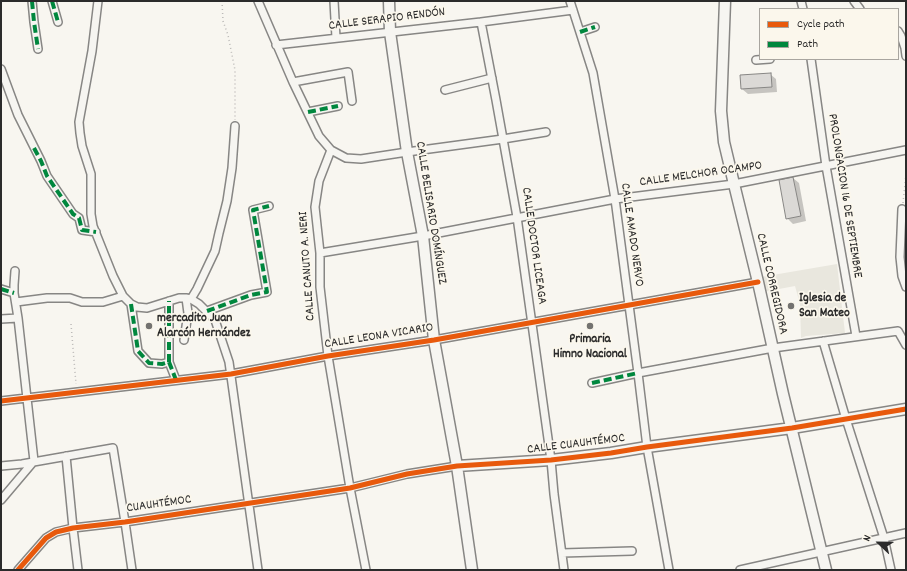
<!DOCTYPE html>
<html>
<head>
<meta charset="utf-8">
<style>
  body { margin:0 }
  #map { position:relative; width:907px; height:571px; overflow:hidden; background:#f8f6f0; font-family:Dekko,sans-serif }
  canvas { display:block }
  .frame { position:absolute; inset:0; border:2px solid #2b2b2b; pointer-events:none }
  .legend { position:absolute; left:759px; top:8px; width:140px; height:52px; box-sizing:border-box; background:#fbf7ec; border:1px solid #a8a59f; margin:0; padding:5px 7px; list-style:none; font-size:12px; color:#2b2b2b }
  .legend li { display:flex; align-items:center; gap:8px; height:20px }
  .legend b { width:20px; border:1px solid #a8a59f }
  .north { position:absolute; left:859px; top:523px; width:40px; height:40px; -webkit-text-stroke:3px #fbf7ec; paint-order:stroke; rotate:292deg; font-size:11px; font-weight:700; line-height:16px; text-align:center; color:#2b2b2b }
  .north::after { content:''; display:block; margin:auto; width:14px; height:18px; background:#2b2b2b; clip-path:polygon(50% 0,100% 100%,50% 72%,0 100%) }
</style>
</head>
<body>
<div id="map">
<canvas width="907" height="571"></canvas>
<div class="frame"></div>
<ul class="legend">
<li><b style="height:5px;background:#e8590c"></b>Cycle path</li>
<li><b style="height:5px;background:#00873e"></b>Path</li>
</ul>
<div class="north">N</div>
</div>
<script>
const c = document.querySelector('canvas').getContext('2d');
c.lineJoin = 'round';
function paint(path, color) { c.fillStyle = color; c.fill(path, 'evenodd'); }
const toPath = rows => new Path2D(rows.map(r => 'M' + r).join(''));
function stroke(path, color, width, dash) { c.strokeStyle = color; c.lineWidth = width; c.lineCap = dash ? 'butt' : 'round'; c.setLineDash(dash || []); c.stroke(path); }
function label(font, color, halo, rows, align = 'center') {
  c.font = font + ' Dekko,sans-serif'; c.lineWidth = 3.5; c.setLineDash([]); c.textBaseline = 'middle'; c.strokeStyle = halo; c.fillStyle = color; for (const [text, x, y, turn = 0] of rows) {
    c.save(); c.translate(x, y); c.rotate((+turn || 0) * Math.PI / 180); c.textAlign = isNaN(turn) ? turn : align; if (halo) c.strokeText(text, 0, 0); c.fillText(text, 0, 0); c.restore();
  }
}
paint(toPath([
  [837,264,845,333,806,336,801,338,800,304,795,286,763,292,761,277]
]), '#e9e7de');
paint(toPath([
  [770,74,776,79,777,92,748,94,742,89],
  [793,178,799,183,806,221,793,224,787,218]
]), '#0003');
const building = toPath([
  [771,73,772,87,741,89,740,75,771,73],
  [793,177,801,216,786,219,779,180,793,177]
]);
paint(building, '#dbd9d6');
stroke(building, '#878684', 1);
const street = toPath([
  [32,1,34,22,38,49],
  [52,1,58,22],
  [98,1,92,51,79,122,80,133,82,146,91,174,91,214,93,226,113,276,123,296,131,304,137,307,147,308,179,298,186,298,191,299,199,304,215,320,229,362,258,570],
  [258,1,293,82,319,136,331,150,346,158,361,159,407,152,503,139,546,132],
  [334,1,336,38],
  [570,1,593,73,615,199,638,373,647,447,669,570],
  [801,1,803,9],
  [854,1,860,9],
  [481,22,496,100,517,217,551,460,554,494,564,570],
  [898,31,901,36,905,48,906,56],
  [580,32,595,27],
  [276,45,481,22,573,10],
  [811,59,826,166,856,336],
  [756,60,770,59],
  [1,69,18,115,41,161,47,176,73,214,79,218,82,230,96,232],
  [293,82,348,72,352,101],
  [445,90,492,78],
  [308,112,338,106],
  [331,150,319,181,315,207,320,253,320,287,328,356,350,488,366,570],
  [902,209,900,257,902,276,906,287],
  [320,253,423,236,615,199,734,184,906,150],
  [1,289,14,293],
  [191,299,197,289,215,251,219,233,227,201,232,168,235,126],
  [16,302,47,298,70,298,82,302,103,302,123,296],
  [131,304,138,351,149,363,162,364,169,362,176,380],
  [207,311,251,295,267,292,253,210,269,206],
  [1,319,18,318],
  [184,340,188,313,186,298],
  [823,341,846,419,884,538,891,570],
  [169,362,169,301],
  [592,383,638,373,773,348,898,331,906,345],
  [1,401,231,374,328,356,434,340,758,282],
  [66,456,73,528,78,570],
  [1,466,22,464,113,448,125,522,132,570],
  [1,500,34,461,18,318,14,293,14,285,15,271],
  [562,553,632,551],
  [18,570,46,538,56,532,73,528,125,522,350,488,407,474,457,466],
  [740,570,906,533]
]);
const secondary = toPath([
  [389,1,390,32,407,152,423,236,434,340,457,466,472,570],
  [725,1,721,111,724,142,734,184,758,282,783,394,826,570],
  [457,466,551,460,611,453,647,447,792,428,906,409]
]);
stroke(street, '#878684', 10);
stroke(secondary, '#878684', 13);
stroke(toPath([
  [222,1,223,21,228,35,235,70,235,120],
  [903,203,906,174],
  [71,324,76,384]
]), '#bcbab8', 1.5, [1, 3]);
stroke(street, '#f6f5f1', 7);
stroke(secondary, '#f6f5f1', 10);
stroke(toPath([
  [32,1,34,22,38,49],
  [52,1,58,22],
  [580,32,595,27],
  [308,112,338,106],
  [34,148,41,161,47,176,73,214,79,218,82,230,96,232],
  [1,289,14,293],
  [131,304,138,351,149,363,162,364,169,362,176,380],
  [207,311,251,295,267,292,253,210,269,206],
  [169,362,169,301],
  [592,383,638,373]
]), '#00873e', 4, [8, 4]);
stroke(toPath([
  [1,401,231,374,328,356,434,340,758,282],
  [18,570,46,538,56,532,73,528,125,522,350,488,407,474,457,466,551,460,611,453,647,447,792,428,906,409]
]), '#e8590c', 5);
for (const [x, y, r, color] of [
  [791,306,4,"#737270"],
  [149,326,4,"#737270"],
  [590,326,4,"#737270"]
]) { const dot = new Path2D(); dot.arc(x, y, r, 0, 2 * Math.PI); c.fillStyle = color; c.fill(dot); stroke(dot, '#fbf7ec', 1.5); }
label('13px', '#2b2b2b', '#fbf7ec', [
  ["CALLE SERAPIO RENDÓN",387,20,-7],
  ["CALLE MELCHOR OCAMPO",701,175,-8],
  ["PROLONGACION 16 DE SEPTIEMBRE",844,196,81],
  ["CALLE BELISARIO DOMÍNGUEZ",430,213,81],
  ["CALLE AMADO NERVO",631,235,82],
  ["CALLE DOCTOR LICEAGA",533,246,82],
  ["CALLE CANUTO A. NERI",308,266,-94],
  ["CALLE CORREGIDORA",771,284,77],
  ["CALLE LEONA VICARIO",379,337,-9],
  ["CALLE CUAUHTÉMOC",576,445,-7],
  ["CUAUHTÉMOC",159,505,-8]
]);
label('bold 13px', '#2b2b2b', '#fbf7ec', [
  ["Iglesia de",799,299],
  ["San Mateo",799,314],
  ["mercadito Juan",157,319],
  ["Alarcón Hernández",157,334],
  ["Primaria",590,340,"center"],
  ["Himno Nacional",590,355,"center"]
], 'left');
</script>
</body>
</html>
